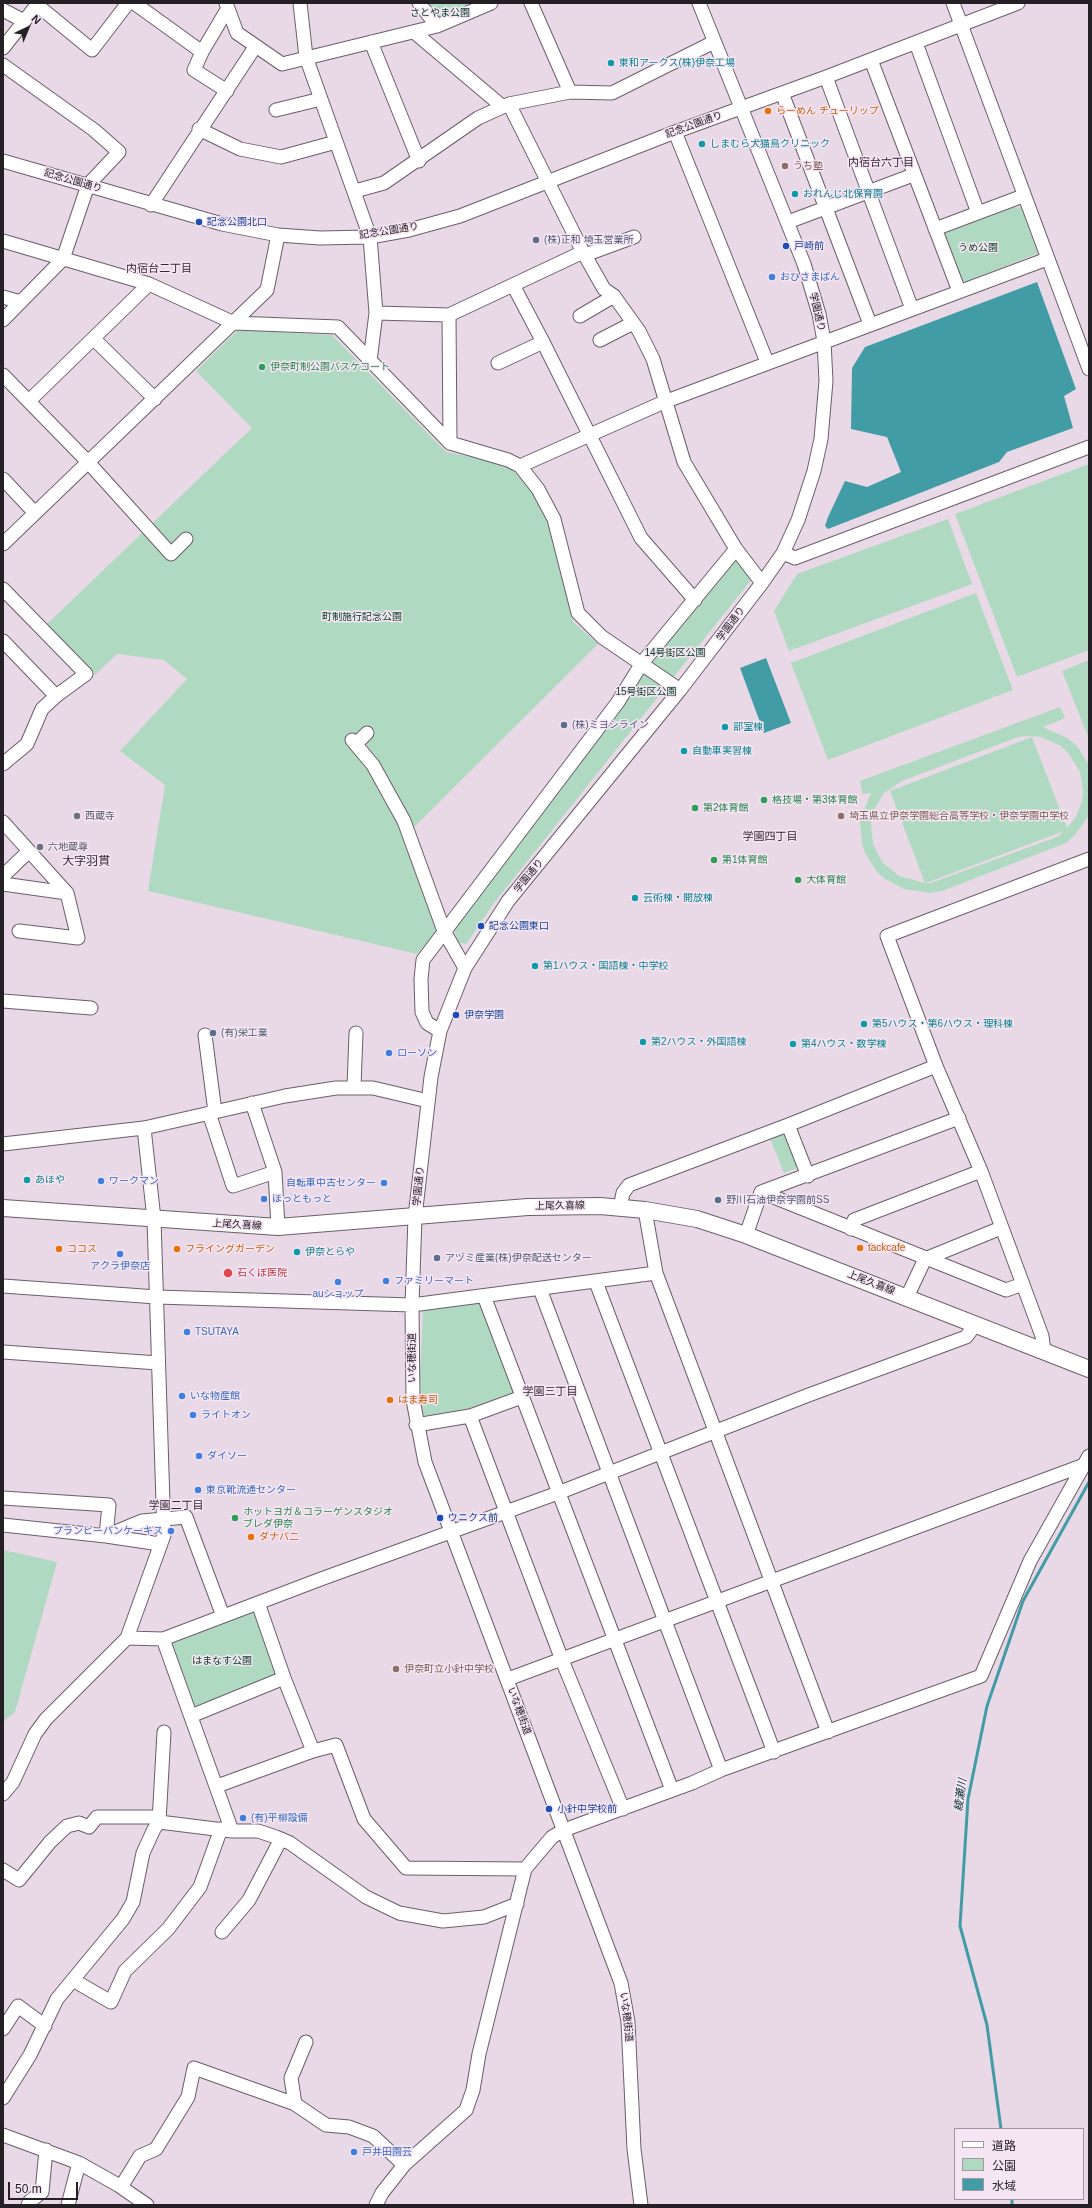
<!DOCTYPE html>
<html>
<head>
<meta charset="utf-8">
<style>
  body { margin:0 }
  #map { position:relative; width:1092px; height:2208px; overflow:hidden; background:#e9d9e7; font-family:Helvetica,"Noto Sans JP",sans-serif }
  canvas { display:block }
  .frame { position:absolute; inset:0; border:4px solid #252025; pointer-events:none }
  .legend { position:absolute; left:954px; top:2128px; width:130px; height:72px; box-sizing:border-box; background:#f6e6f4; border:1px solid #a297a1; margin:0; padding:5px 7px; list-style:none; font-size:12px; color:#252025 }
  .legend li { display:flex; align-items:center; gap:8px; height:20px }
  .legend b { width:20px; border:1px solid #a297a1 }
  .north { position:absolute; left:8px; top:8px; width:40px; height:40px; -webkit-text-stroke:3px #f6e6f4; paint-order:stroke; rotate:44deg; font-size:11px; font-weight:700; line-height:16px; text-align:center; color:#252025 }
  .north::after { content:''; display:block; margin:auto; width:14px; height:18px; background:#252025; clip-path:polygon(50% 0,100% 100%,50% 72%,0 100%) }
  .scale { position:absolute; left:8px; top:2182px; width:70px; height:18px; box-sizing:border-box; border:2px solid #252025; border-top:0; padding-left:5px; font-size:12px; line-height:14px; white-space:nowrap; color:#252025; -webkit-text-stroke:3px #f6e6f4; paint-order:stroke }
</style>
</head>
<body>
<div id="map">
<canvas width="1092" height="2208"></canvas>
<div class="frame"></div>
<ul class="legend">
<li><b style="height:5px;background:#fff"></b>道路</li>
<li><b style="height:11px;background:#afdac1"></b>公園</li>
<li><b style="height:11px;background:#419ca5"></b>水域</li>
</ul>
<div class="north">N</div>
<div class="scale">50 m</div>
</div>
<script>
const c = document.querySelector('canvas').getContext('2d');
c.lineJoin = 'round';
function paint(path, color) { c.fillStyle = color; c.fill(path, 'evenodd'); }
const toPath = rows => new Path2D(rows.map(r => 'M' + r).join(''));
function stroke(path, color, width, dash) { c.strokeStyle = color; c.lineWidth = width; c.lineCap = dash ? 'butt' : 'round'; c.setLineDash(dash || []); c.stroke(path); }
function label(font, color, halo, rows, align = 'center') {
  c.font = font + ' Helvetica,"Noto Sans JP",sans-serif'; c.lineWidth = 3; c.setLineDash([]); c.textBaseline = 'middle'; c.strokeStyle = halo; c.fillStyle = color; for (const [text, x, y, turn = 0] of rows) {
    c.save(); c.translate(x, y); c.rotate((+turn || 0) * Math.PI / 180); c.textAlign = isNaN(turn) ? turn : align; if (halo) c.strokeText(text, 0, 0); c.fillText(text, 0, 0); c.restore();
  }
}
paint(toPath([
  [419,3,491,3,437,26],
  [1022,207,1039,253,967,281,960,281,943,236,945,231,1012,208],
  [238,330,332,335,446,452,510,465,520,473,534,491,552,526,573,622,598,644,404,837,437,932,417,954,148,891,165,785,120,751,187,679,164,660,117,654,95,675,47,624,252,428,196,371],
  [1089,464,1089,650,1017,677,955,514],
  [948,519,972,584,789,651,774,611,797,574],
  [736,557,752,579,672,679,649,663],
  [976,593,1013,690,828,760,791,663],
  [1089,660,1089,739,1062,671],
  [647,671,666,687,494,903,466,944,458,942,453,927],
  [1060,707,1065,718,1043,727,1067,738,1077,746,1089,765,1089,815,1076,834,1066,843,942,891,930,893,904,889,882,877,875,869,865,853,862,843,860,821,871,793,863,794,860,781],
  [1029,736,1041,737,1061,746,1069,754,1080,772,1083,791,1082,801,1076,817,1067,828,1032,737,890,791,925,883,899,876,882,862,873,844,871,823,875,808,884,793,902,781,1018,737],
  [1064,831,1057,837,931,883,926,883],
  [784,1131,802,1170,799,1172,797,1168,784,1173,769,1136],
  [478,1300,482,1304,515,1392,513,1396,467,1414,426,1418,423,1415,420,1378,423,1311,427,1307],
  [3,1550,57,1562,15,1712,3,1722],
  [254,1609,280,1674,199,1710,193,1708,169,1644,173,1640]
]), '#afdac1');
paint(toPath([
  [1037,282,1076,389,1064,396,1073,428,1007,452,999,462,828,529,825,526,828,517,845,481,867,487,901,472,887,437,851,429,852,368,865,347],
  [766,658,791,723,764,733,740,668]
]), '#419ca5');
stroke(toPath([
  [1001,2129,987,2025,960,1926,968,1799,987,1706,1023,1601,1089,1482],
  [1012,2199,1012,2205]
]), '#419ca5', 3);
const minor = toPath([
  [36,3,37,5,92,50,128,3],
  [134,3,202,52],
  [226,3,237,33,282,64,437,26,491,3],
  [300,3,306,57,370,237,376,313,370,361],
  [419,3,437,26],
  [531,3,570,92],
  [953,3,1089,369],
  [3,10,24,21],
  [414,32,503,107],
  [371,42,419,161],
  [916,43,978,213],
  [3,48,37,5],
  [871,60,959,291],
  [3,65,94,130,119,152,88,185,63,259,3,320],
  [826,77,912,309],
  [227,91,194,70,202,52,228,8],
  [782,93,870,324],
  [509,104,583,252,604,289,614,296,639,331,653,359,684,462,736,549,762,583],
  [276,110,321,99],
  [199,129,240,149,281,157,336,142],
  [675,132,767,362],
  [3,161,222,224,278,235,320,238,370,237,409,230,460,216,675,132,826,77,1018,3],
  [355,191,384,183,478,118,509,104,570,92,612,93,714,42],
  [151,205,255,47],
  [788,222,913,175],
  [935,229,1023,196],
  [3,241,149,284,234,323,338,327,450,443,508,460,520,466,538,489,554,519,578,613,602,637,680,690],
  [585,255,634,237],
  [513,285,543,342,641,538,695,600],
  [3,297,21,302],
  [376,313,449,315,583,252],
  [449,315,450,443],
  [580,316,614,296],
  [94,339,155,399],
  [600,340,633,323],
  [498,363,543,342],
  [3,375,88,462,171,554,186,539],
  [29,401,149,284],
  [520,466,664,402,1047,259],
  [3,479,35,513],
  [3,544,267,290,278,235],
  [783,553,795,558,1089,447],
  [3,589,86,674,56,696,3,641],
  [352,740,373,765,404,821,444,931,465,968],
  [356,744,367,733],
  [3,764,27,744,42,709,56,696],
  [3,822,67,893,78,938,19,931],
  [3,876,29,851],
  [3,884,67,893],
  [3,1001,91,1008],
  [440,1031,427,1023,422,1012,421,979,423,960,618,702,642,663,736,549],
  [205,1035,215,1112],
  [354,1087,356,1033],
  [209,1113,233,1186,275,1172,252,1103],
  [788,1125,808,1176],
  [3,1144,144,1128,285,1096,336,1088,373,1088,428,1101],
  [275,1172,278,1227],
  [761,1192,1006,1290,1023,1284],
  [761,1192,959,1118],
  [620,1208,623,1193,629,1185,788,1125,936,1066],
  [645,1210,656,1273,828,1732],
  [851,1229,854,1220,981,1171],
  [746,1235,761,1192],
  [596,1282,774,1752],
  [3,1286,157,1297,412,1305,656,1273],
  [540,1289,721,1770],
  [484,1296,672,1790],
  [907,1297,925,1259,1001,1228],
  [1044,1351,1042,1336,981,1171,936,1066,887,936,1089,859],
  [3,1352,158,1363],
  [470,1416,562,1660,623,1809],
  [416,1425,470,1416,522,1397],
  [3,1498,109,1505,106,1536,160,1544],
  [3,1525,106,1536,142,1521,186,1517,223,1616],
  [258,1603,284,1678,313,1751],
  [127,1638,163,1639,321,1579,558,1493,806,1396,966,1337,975,1325],
  [163,1639,232,1831],
  [508,1679,1084,1465],
  [191,1716,284,1678],
  [217,1786,313,1751,336,1745,364,1819,406,1868,525,1869],
  [3,1794,13,1782,35,1734,46,1719,127,1638,164,1535,154,1219,144,1128],
  [159,1822,232,1831,258,1831,276,1837,290,1843,366,1897,399,1913,443,1921,484,1917,517,1904],
  [3,1870,19,1880,50,1842,67,1826,79,1823,89,1827,97,1817,159,1817],
  [222,1932,249,1900,281,1839],
  [73,1980,111,2002,125,1971,168,1929,200,1887,221,1829],
  [3,2029,18,2006,45,2026],
  [3,2098,30,2055,57,1999,123,1919,133,1902,143,1853,154,1829,159,1822,164,1732],
  [295,2104,291,2078,306,2042],
  [3,2135,79,2163,118,2185,147,2205],
  [121,2187,140,2156,156,2149,188,2097,194,2068,295,2104,326,2125,349,2127,373,2136,404,2165],
  [28,2205,30,2201,42,2192,46,2150],
  [68,2205,79,2163],
  [376,2205,382,2193,404,2165,466,2110,473,2090,479,2054,525,1869,552,1837,564,1830,692,1783,721,1770,981,1676,1030,1561,1089,1456],
  [641,2205,634,2149,628,2022,621,1983,425,1462,413,1400,412,1305,415,1217,431,1077,440,1031,465,968,508,901,680,690,762,583,783,553,798,520,814,471,821,439,826,381,824,341,819,314,804,264,699,3]
]);
const major = toPath([
  [3,1208,278,1227,528,1207,600,1206,645,1210,697,1219,746,1235,1089,1369]
]);
stroke(minor, '#6b5e6a', 15);
stroke(major, '#6b5e6a', 18);
stroke(minor, '#fff', 13);
stroke(major, '#fff', 16);
for (const [x, y, r, color] of [
  [611,63,4,"#0f9aa8"],
  [768,111,4,"#e8710a"],
  [702,144,4,"#0f9aa8"],
  [785,166,4,"#8d6e63"],
  [795,194,4,"#0f9aa8"],
  [199,222,4,"#1a4fb4"],
  [536,240,4,"#5c6f8a"],
  [786,246,4,"#1a4fb4"],
  [772,277,4,"#3f7fe0"],
  [262,367,4,"#2e9e5b"],
  [564,725,4,"#5c6f8a"],
  [725,727,4,"#0f9aa8"],
  [684,751,4,"#0f9aa8"],
  [764,800,4,"#2e9e5b"],
  [695,808,4,"#2e9e5b"],
  [77,816,4,"#6b7280"],
  [841,816,4,"#8d6e63"],
  [40,847,4,"#6b7280"],
  [714,860,4,"#2e9e5b"],
  [798,880,4,"#2e9e5b"],
  [635,898,4,"#0f9aa8"],
  [481,926,4,"#1a4fb4"],
  [535,966,4,"#0f9aa8"],
  [456,1015,4,"#1a4fb4"],
  [864,1024,4,"#0f9aa8"],
  [213,1033,4,"#5c6f8a"],
  [643,1042,4,"#0f9aa8"],
  [793,1044,4,"#0f9aa8"],
  [389,1053,4,"#3f7fe0"],
  [27,1180,4,"#0f9aa8"],
  [101,1181,4,"#3f7fe0"],
  [384,1183,4,"#3f7fe0"],
  [264,1199,4,"#3f7fe0"],
  [718,1200,4,"#5c6f8a"],
  [860,1248,4,"#e8710a"],
  [59,1249,4,"#e8710a"],
  [177,1249,4,"#e8710a"],
  [297,1252,4,"#0f9aa8"],
  [120,1254,4,"#3f7fe0"],
  [437,1258,4,"#5c6f8a"],
  [228,1273,5,"#e0444e"],
  [386,1281,4,"#3f7fe0"],
  [338,1282,4,"#3f7fe0"],
  [187,1332,4,"#3f7fe0"],
  [182,1396,4,"#3f7fe0"],
  [390,1400,4,"#e8710a"],
  [193,1415,4,"#3f7fe0"],
  [199,1456,4,"#3f7fe0"],
  [198,1490,4,"#3f7fe0"],
  [235,1518,4,"#2e9e5b"],
  [440,1518,4,"#1a4fb4"],
  [171,1531,4,"#3f7fe0"],
  [251,1537,4,"#e8710a"],
  [396,1669,4,"#8d6e63"],
  [549,1809,4,"#1a4fb4"],
  [243,1818,4,"#3f7fe0"],
  [354,2152,4,"#3f7fe0"]
]) { const dot = new Path2D(); dot.arc(x, y, r, 0, 2 * Math.PI); c.fillStyle = color; c.fill(dot); stroke(dot, '#f6e6f4', 1.5); }
label('10px', '#084028', '#f6e6f4', [
  ["さとやま公園",440,13],
  ["うめ公園",978,248],
  ["町制施行記念公園",362,617],
  ["14号街区公園",675,653],
  ["15号街区公園",646,692],
  ["はまなす公園",222,1661]
]);
label('10px', '#0d838f', '#f6e6f4', [
  ["東和アークス(株)伊奈工場",619,63],
  ["しまむら犬猫鳥クリニック",710,144],
  ["おれんじ北保育園",803,194],
  ["部室棟",733,727],
  ["自動車実習棟",692,751],
  ["芸術棟・開放棟",643,898],
  ["第1ハウス・国語棟・中学校",543,966],
  ["第5ハウス・第6ハウス・理科棟",872,1024],
  ["第2ハウス・外国語棟",651,1042],
  ["第4ハウス・数学棟",801,1044],
  ["あほや",35,1180],
  ["伊奈とらや",305,1252]
], 'left');
label('10px', '#c56008', '#f6e6f4', [
  ["らーめん チューリップ",776,111],
  ["tackcafe",868,1248],
  ["ココス",67,1249],
  ["フライングガーデン",185,1249],
  ["はま寿司",398,1400],
  ["ダナパ二",259,1537]
], 'left');
label('10px', '#252025', '#f6e6f4', [
  ["記念公園通り",694,125,-20],
  ["記念公園通り",73,181,16],
  ["記念公園通り",389,231,-9],
  ["学園通り",817,312,77],
  ["学園通り",731,624,-53],
  ["学園通り",529,876,-51],
  ["学園通り",419,1186,-84],
  ["上尾久喜線",560,1206,-1],
  ["上尾久喜線",237,1225,3],
  ["上尾久喜線",871,1283,21],
  ["いな穂街道",412,1358,-90],
  ["いな穂街道",519,1711,70],
  ["いな穂街道",626,2017,83]
]);
label('10px', '#785e54', '#f6e6f4', [
  ["うち塾",793,166],
  ["埼玉県立伊奈学園総合高等学校・伊奈学園中学校",849,816],
  ["伊奈町立小針中学校",404,1669]
], 'left');
label('10px', '#164399', '#f6e6f4', [
  ["記念公園北口",207,222],
  ["戸崎前",794,246],
  ["記念公園東口",489,926],
  ["伊奈学園",464,1015],
  ["ウニクス前",448,1518],
  ["小針中学校前",557,1809]
], 'left');
label('10px', '#4e5e75', '#f6e6f4', [
  ["(株)正和 埼玉営業所",544,240],
  ["(株)ミヨシライン",572,725],
  ["(有)栄工業",221,1033],
  ["野川石油伊奈学園前SS",726,1200],
  ["アヅミ産業(株)伊奈配送センター",445,1258]
], 'left');
label('10px', '#366cbe', '#f6e6f4', [
  ["おひさまぱん",780,277],
  ["ローソン",397,1053],
  ["ワークマン",109,1181],
  ["自転車中古センター",376,1183,"right"],
  ["ほっともっと",272,1199],
  ["アクラ伊奈店",120,1266,"center"],
  ["ファミリーマート",394,1281],
  ["auショップ",338,1294,"center"],
  ["TSUTAYA",195,1332],
  ["いな物産館",190,1396],
  ["ライトオン",201,1415],
  ["ダイソー",207,1456],
  ["東京靴流通センター",206,1490],
  ["プランビーパンケーキス",163,1531,"right"],
  ["(有)平柳設備",251,1818],
  ["戸井田園芸",362,2152]
], 'left');
label('10px', '#27864d', '#f6e6f4', [
  ["伊奈町制公園バスケコート",270,367],
  ["格技場・第3体育館",772,800],
  ["第2体育館",703,808],
  ["第1体育館",722,860],
  ["大体育館",806,880],
  ["ホットヨガ＆コラーゲンスタジオ",243,1512],
  ["ブレダ伊奈",243,1524]
], 'left');
label('10px', '#5b616d', '#f6e6f4', [
  ["西蔵寺",85,816],
  ["六地蔵尊",48,847]
], 'left');
label('10px', '#be3a42', '#f6e6f4', [
  ["石くぼ医院",237,1273]
], 'left');
label('11px', '#342933', '#f6e6f4', [
  ["内宿台六丁目",881,163],
  ["内宿台二丁目",159,269],
  ["学園四丁目",770,837],
  ["学園三丁目",550,1392],
  ["学園二丁目",176,1506]
]);
label('italic 11px', '#053337', '#f6e6f4', [
  ["綾瀬川",961,1795,-82]
]);
label('12px', '#342933', '#f6e6f4', [
  ["大字羽貫",86,862]
]);
</script>
</body>
</html>
